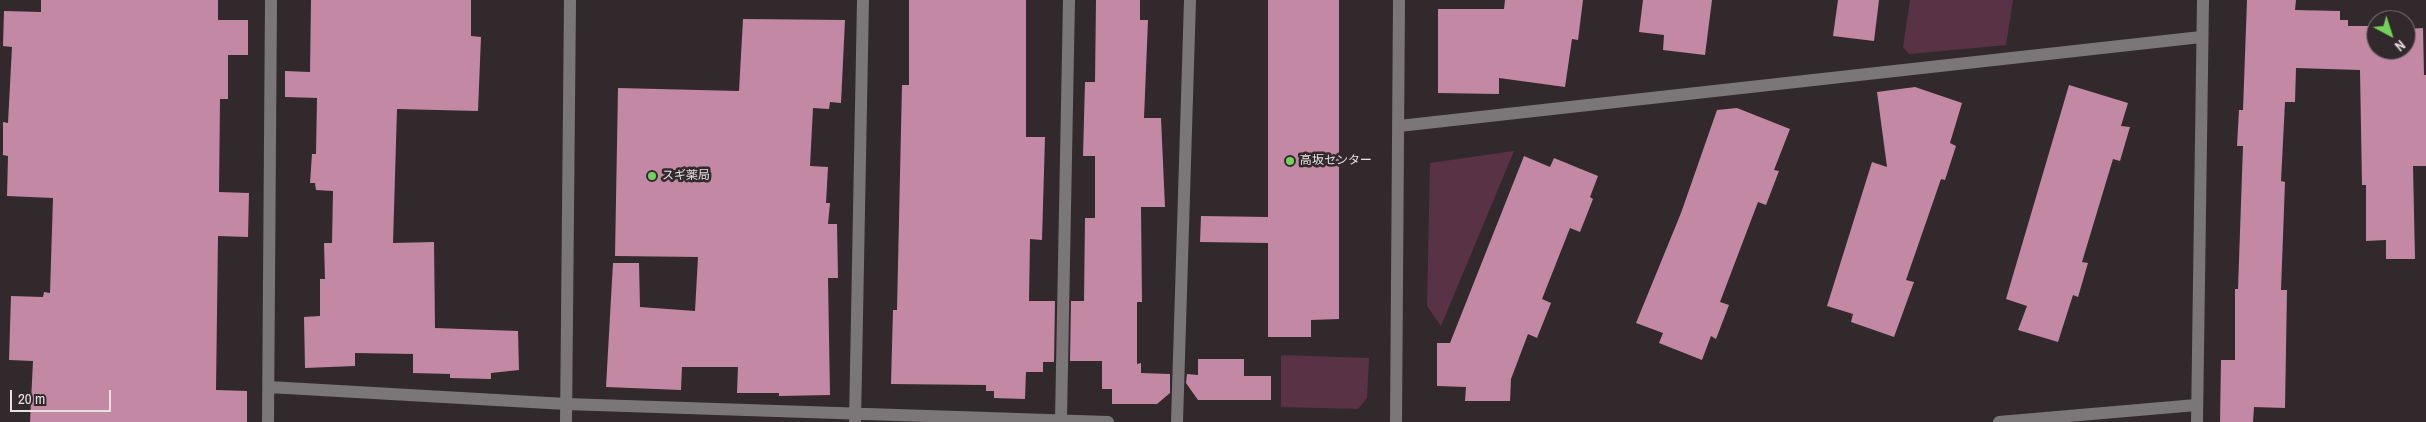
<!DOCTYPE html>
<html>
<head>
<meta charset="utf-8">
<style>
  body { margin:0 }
  #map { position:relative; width:2426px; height:422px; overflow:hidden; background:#32292d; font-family:"Archivo Narrow",sans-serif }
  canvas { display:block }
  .north { position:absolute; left:2366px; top:10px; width:50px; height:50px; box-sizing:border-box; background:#32292d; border:1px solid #7a7275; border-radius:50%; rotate:140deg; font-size:14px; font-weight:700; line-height:20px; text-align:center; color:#e5e0e2 }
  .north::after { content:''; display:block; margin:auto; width:18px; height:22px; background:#74d25b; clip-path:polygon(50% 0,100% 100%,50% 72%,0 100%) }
  .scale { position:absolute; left:10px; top:390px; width:101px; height:22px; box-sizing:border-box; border:2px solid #e5e0e2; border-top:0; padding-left:6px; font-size:15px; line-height:18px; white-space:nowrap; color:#e5e0e2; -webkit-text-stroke:4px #32292d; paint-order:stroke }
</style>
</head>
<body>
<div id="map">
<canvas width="2426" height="422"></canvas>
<div class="north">N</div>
<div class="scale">20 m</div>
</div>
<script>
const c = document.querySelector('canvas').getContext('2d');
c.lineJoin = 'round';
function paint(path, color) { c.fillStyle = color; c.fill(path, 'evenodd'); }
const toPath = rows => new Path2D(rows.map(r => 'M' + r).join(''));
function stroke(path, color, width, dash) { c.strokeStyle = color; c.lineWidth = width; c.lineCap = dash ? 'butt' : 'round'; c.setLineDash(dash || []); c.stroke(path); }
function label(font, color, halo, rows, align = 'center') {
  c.font = font + ' "Archivo Narrow","Noto Sans JP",sans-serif'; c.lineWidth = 5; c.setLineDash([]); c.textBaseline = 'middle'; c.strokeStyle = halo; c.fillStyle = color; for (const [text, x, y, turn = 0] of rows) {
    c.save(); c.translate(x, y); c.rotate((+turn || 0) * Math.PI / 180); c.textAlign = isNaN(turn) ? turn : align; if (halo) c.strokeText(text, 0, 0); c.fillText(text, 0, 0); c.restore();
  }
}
paint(toPath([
  [1910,0,2013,0,2006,45,1909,54,1903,47],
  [1514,151,1441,326,1427,306,1430,163],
  [1281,355,1369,358,1367,398,1358,409,1281,407]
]), '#593345');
paint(toPath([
  [41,0,218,0,218,20,248,20,248,55,228,55,228,99,220,99,219,192,249,193,248,237,218,236,216,390,247,391,247,422,30,422,33,361,9,360,11,296,43,297,44,292,50,293,53,198,7,196,8,156,3,155,3,122,8,123,12,47,3,46,4,11,41,12],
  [311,0,471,0,471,36,481,37,478,111,397,109,393,243,434,242,435,328,518,331,519,370,491,373,491,379,450,378,450,374,413,373,413,354,355,353,355,366,305,368,304,317,320,316,320,279,325,279,324,243,332,243,333,191,316,190,315,183,310,183,312,154,316,154,317,98,285,97,285,71,310,72],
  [909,0,1026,0,1026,137,1045,137,1042,240,1030,239,1029,301,1055,301,1054,362,1043,362,1043,372,1026,372,1025,399,994,398,994,391,986,391,986,385,891,384,893,310,897,310,902,85,909,85],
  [1096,0,1140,0,1140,20,1148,20,1144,118,1161,118,1165,207,1141,207,1142,302,1137,302,1137,364,1141,363,1141,373,1170,374,1170,393,1157,404,1112,404,1112,389,1102,389,1102,361,1070,361,1071,301,1084,301,1085,218,1095,218,1095,156,1083,156,1085,82,1095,82],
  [1268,0,1339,0,1339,319,1311,320,1311,337,1268,337,1268,243,1200,242,1201,216,1268,217],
  [1505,0,1583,0,1578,40,1572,39,1565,87,1499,78,1499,94,1438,93,1438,9,1504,9],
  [1643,0,1712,0,1705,55,1663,50,1664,35,1639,32],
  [1838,0,1879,0,1874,41,1833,36],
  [2247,0,2296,0,2295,10,2340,11,2340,20,2348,20,2348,26,2376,26,2376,50,2406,50,2406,29,2423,28,2424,75,2426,75,2426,166,2413,166,2415,259,2386,259,2386,240,2366,241,2366,185,2362,185,2360,70,2296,68,2295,102,2285,102,2281,181,2285,182,2281,290,2287,290,2285,408,2254,407,2253,422,2220,422,2221,360,2235,360,2235,289,2238,289,2243,146,2237,146,2239,110,2243,110],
  [743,19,845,20,841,103,830,102,829,109,813,108,810,166,828,167,826,203,830,203,828,224,837,224,838,278,828,278,830,395,779,396,779,393,737,393,738,367,682,367,681,390,606,387,613,263,639,263,640,307,695,311,698,257,615,256,618,88,739,91],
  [2069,85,2128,103,2121,126,2130,127,2120,161,2113,159,2082,262,2088,263,2078,297,2073,295,2058,342,2018,330,2027,306,2006,299],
  [1915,87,1962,103,1950,143,1956,146,1945,180,1941,179,1906,280,1914,282,1894,337,1851,322,1853,314,1827,306,1872,162,1887,167,1877,92],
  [1737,108,1790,129,1774,170,1779,171,1766,205,1758,202,1720,302,1729,305,1716,339,1711,336,1702,360,1659,343,1663,333,1636,323,1681,213,1717,110],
  [1524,156,1550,167,1554,158,1598,176,1590,197,1593,199,1580,232,1570,228,1542,299,1551,303,1537,338,1528,334,1511,379,1510,401,1465,401,1466,387,1437,386,1437,343,1450,343],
  [1198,359,1244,359,1244,376,1271,376,1271,400,1198,400,1186,383,1187,374,1198,375]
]), '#c388a4');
stroke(toPath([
  [1399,126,2201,37],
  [269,387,566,404,1108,422],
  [1061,419,1069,0],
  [268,422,271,0],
  [566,422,570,0],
  [855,422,863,0],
  [1177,422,1190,0],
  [1396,422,1399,0],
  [1999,422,2196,405],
  [2197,422,2203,0]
]), '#7b7678', 12);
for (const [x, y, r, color] of [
  [1290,161,5,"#74d25b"],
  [652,176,5,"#74d25b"]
]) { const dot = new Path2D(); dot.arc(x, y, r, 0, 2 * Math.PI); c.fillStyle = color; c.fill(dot); stroke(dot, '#32292d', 2); }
label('12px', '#e5e0e2', '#32292d', [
  ["高坂センター",1300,161],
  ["スギ薬局",662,176]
], 'left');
</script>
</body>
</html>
